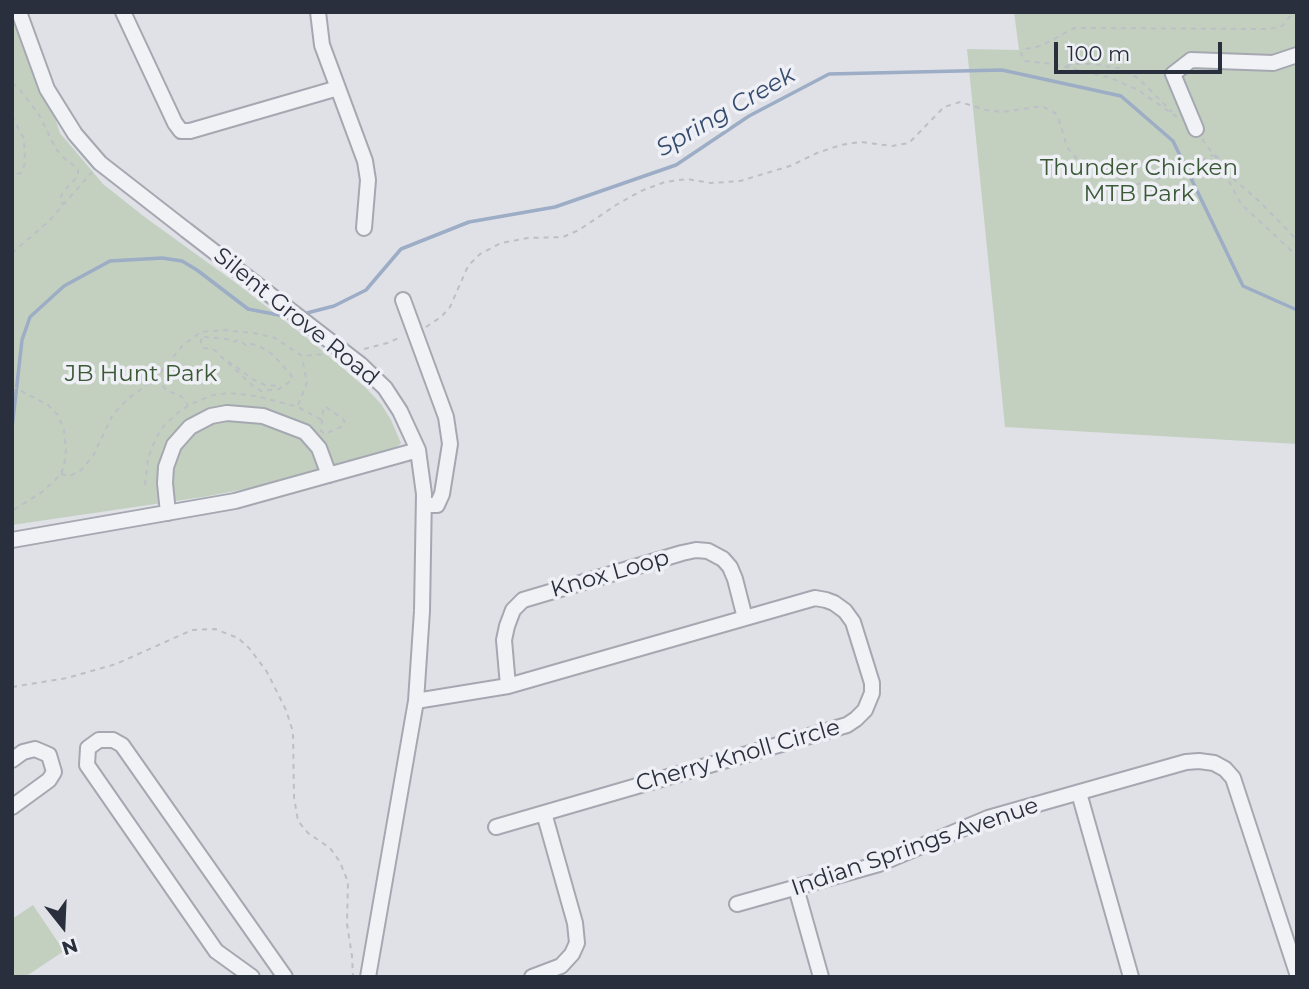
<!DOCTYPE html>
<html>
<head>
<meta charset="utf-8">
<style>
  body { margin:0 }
  #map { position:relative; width:1309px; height:989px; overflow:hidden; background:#dfe1e7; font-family:Montserrat,sans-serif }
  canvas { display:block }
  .frame { position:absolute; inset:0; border:14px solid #292f3d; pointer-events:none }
  .north { position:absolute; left:28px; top:891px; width:70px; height:70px; -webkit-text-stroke:5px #eef0f5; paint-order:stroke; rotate:162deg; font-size:19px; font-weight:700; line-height:28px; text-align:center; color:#292f3d }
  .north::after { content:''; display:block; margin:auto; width:24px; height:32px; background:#292f3d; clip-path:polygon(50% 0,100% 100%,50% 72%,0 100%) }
  .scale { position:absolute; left:1054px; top:42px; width:168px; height:32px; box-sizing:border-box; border:4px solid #292f3d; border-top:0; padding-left:9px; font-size:21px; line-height:24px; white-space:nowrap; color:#292f3d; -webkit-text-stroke:5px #eef0f5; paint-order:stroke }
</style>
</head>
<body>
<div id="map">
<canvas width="1309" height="989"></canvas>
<div class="frame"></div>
<div class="north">N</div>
<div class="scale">100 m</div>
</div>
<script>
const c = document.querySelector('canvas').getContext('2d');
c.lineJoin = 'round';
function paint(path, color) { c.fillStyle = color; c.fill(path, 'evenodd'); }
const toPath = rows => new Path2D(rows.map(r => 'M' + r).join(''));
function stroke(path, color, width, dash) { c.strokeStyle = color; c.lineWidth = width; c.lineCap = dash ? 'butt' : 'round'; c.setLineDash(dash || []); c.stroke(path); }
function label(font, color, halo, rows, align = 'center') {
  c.font = font + ' Montserrat,sans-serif'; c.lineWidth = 7; c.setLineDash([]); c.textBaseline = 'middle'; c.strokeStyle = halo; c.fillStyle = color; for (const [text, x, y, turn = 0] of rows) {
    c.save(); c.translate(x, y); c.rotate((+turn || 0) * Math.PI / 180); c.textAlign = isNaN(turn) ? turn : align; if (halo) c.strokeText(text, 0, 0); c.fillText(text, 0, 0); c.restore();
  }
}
paint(toPath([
  [12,12,27,33,60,133,103,184,146,218,236,283,312,342,366,388,381,404,391,420,401,443,389,455,330,473,203,497,12,525],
  [1014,12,1297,12,1297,444,1005,427,967,49,1019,50],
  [33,905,64,951,25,977,12,977,12,919]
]), '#c3d0c0');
stroke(toPath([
  [303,314,334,306,366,290,401,249,469,222,555,207,676,165,749,116,829,74,1002,70,1121,96,1173,141,1243,286,1297,310],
  [12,428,22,340,30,317,64,286,110,261,162,258,182,261,197,270,248,309,289,317]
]), '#9cadc5', 3.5);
const minor = toPath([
  [19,12,47,89,75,134,100,163,186,230],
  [123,12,175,123,181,131,190,131,338,88],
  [318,12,322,45,365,161,368,180,364,228],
  [1196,129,1173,74,1191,60,1273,63,1297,55],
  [403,300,446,417,450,444,442,494,437,505,424,505],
  [361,365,385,388,400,411,418,450,424,494,422,611,416,701,368,977],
  [168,513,165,483,166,467,174,445,190,427,211,416,227,413,263,416,305,432,319,448,329,475],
  [12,540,235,501,418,450],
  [508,686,504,640,507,626,513,610,523,600,682,553,696,550,708,551,723,559,730,567,735,579,745,618],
  [416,701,508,686,815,598,826,600,834,603,845,611,853,622,872,683,872,693,865,710,856,719,847,725,496,827],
  [12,760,23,752,35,749,49,755,54,772,49,780,12,807],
  [1079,793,1131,977],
  [796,888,821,977],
  [737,904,879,864,988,818,1186,762,1199,761,1214,763,1225,769,1233,778,1297,973],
  [252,977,216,951,87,765,88,748,99,740,113,740,122,745,285,977],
  [532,977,561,966,572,954,577,943,575,923,544,813]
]);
stroke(minor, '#a5a8b1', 18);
stroke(toPath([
  [1066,66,1076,64,1095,64,1123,69,1139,79,1172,112],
  [12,86,15,85,21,91,39,115,56,149,67,161,78,168,78,176,63,192,60,199,64,205],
  [12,116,24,139,25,163,21,173,12,175],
  [1177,117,1138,90,1111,78,1053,64,1025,61,1021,54,1025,49,1041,46,1074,28,1268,29,1282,26,1291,15,1291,12],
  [1202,139,1219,162,1241,204,1297,256],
  [1215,155,1221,160,1231,177,1259,201,1297,240],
  [12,253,49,221,92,172],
  [426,327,441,317,450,307,468,266,480,254,501,243,528,238,563,237,579,230,616,205,641,191,665,182,687,179,711,183,740,181,790,166,817,153,841,145,861,142,892,146,909,143,944,107,960,102,986,110,1002,112,1042,106,1055,113,1059,120,1067,147,1077,159,1131,184,1145,184,1194,165,1213,155],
  [204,337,227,339,233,342,239,340,247,346,252,344,259,346,272,354,289,372,292,377,291,381,279,389,261,391,252,385,213,349,204,348,201,344,201,340,204,337],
  [364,349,387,343,401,337],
  [228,361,254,380,265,385,281,386],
  [155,379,168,391,181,396,188,405],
  [12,386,48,405,58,415,64,430,66,450,64,466,61,474,55,480,42,492,12,511],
  [298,405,307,383,302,357],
  [326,407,343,419,345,423,341,427,325,434,321,431,321,429,323,411,326,407],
  [61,474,70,476,81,470,93,456,113,414,129,398,155,379,183,345,201,332,224,330,254,333,275,338,302,356,327,354],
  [145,485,148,458,156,438,163,427,177,413,191,404,213,395,229,393,256,396,298,407,322,420],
  [12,687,67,678,116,664,192,630,215,629,238,638,249,648,267,672,286,710,293,732,294,797,298,821,308,833,330,848,340,862,348,882,347,924,352,956,353,977]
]), '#bdbfc6', 2, [5, 5]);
stroke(minor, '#f1f2f6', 14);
const minorBridge = toPath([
  [186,230,361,365]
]);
stroke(minorBridge, '#a5a8b1', 18, []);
stroke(minorBridge, '#f1f2f6', 14);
label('23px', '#3b5837', '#eef0f5', [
  ["Thunder Chicken",1139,168],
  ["MTB Park",1139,194],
  ["JB Hunt Park",141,374]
]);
label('23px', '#292f3d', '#eef0f5', [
  ["Silent Grove Road",296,317,39],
  ["Knox Loop",610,574,-16],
  ["Cherry Knoll Circle",738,756,-16],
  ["Indian Springs Avenue",915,847,-19]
]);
label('italic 24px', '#364b6e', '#eef0f5', [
  ["Spring Creek",726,112,-30]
]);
</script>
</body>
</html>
